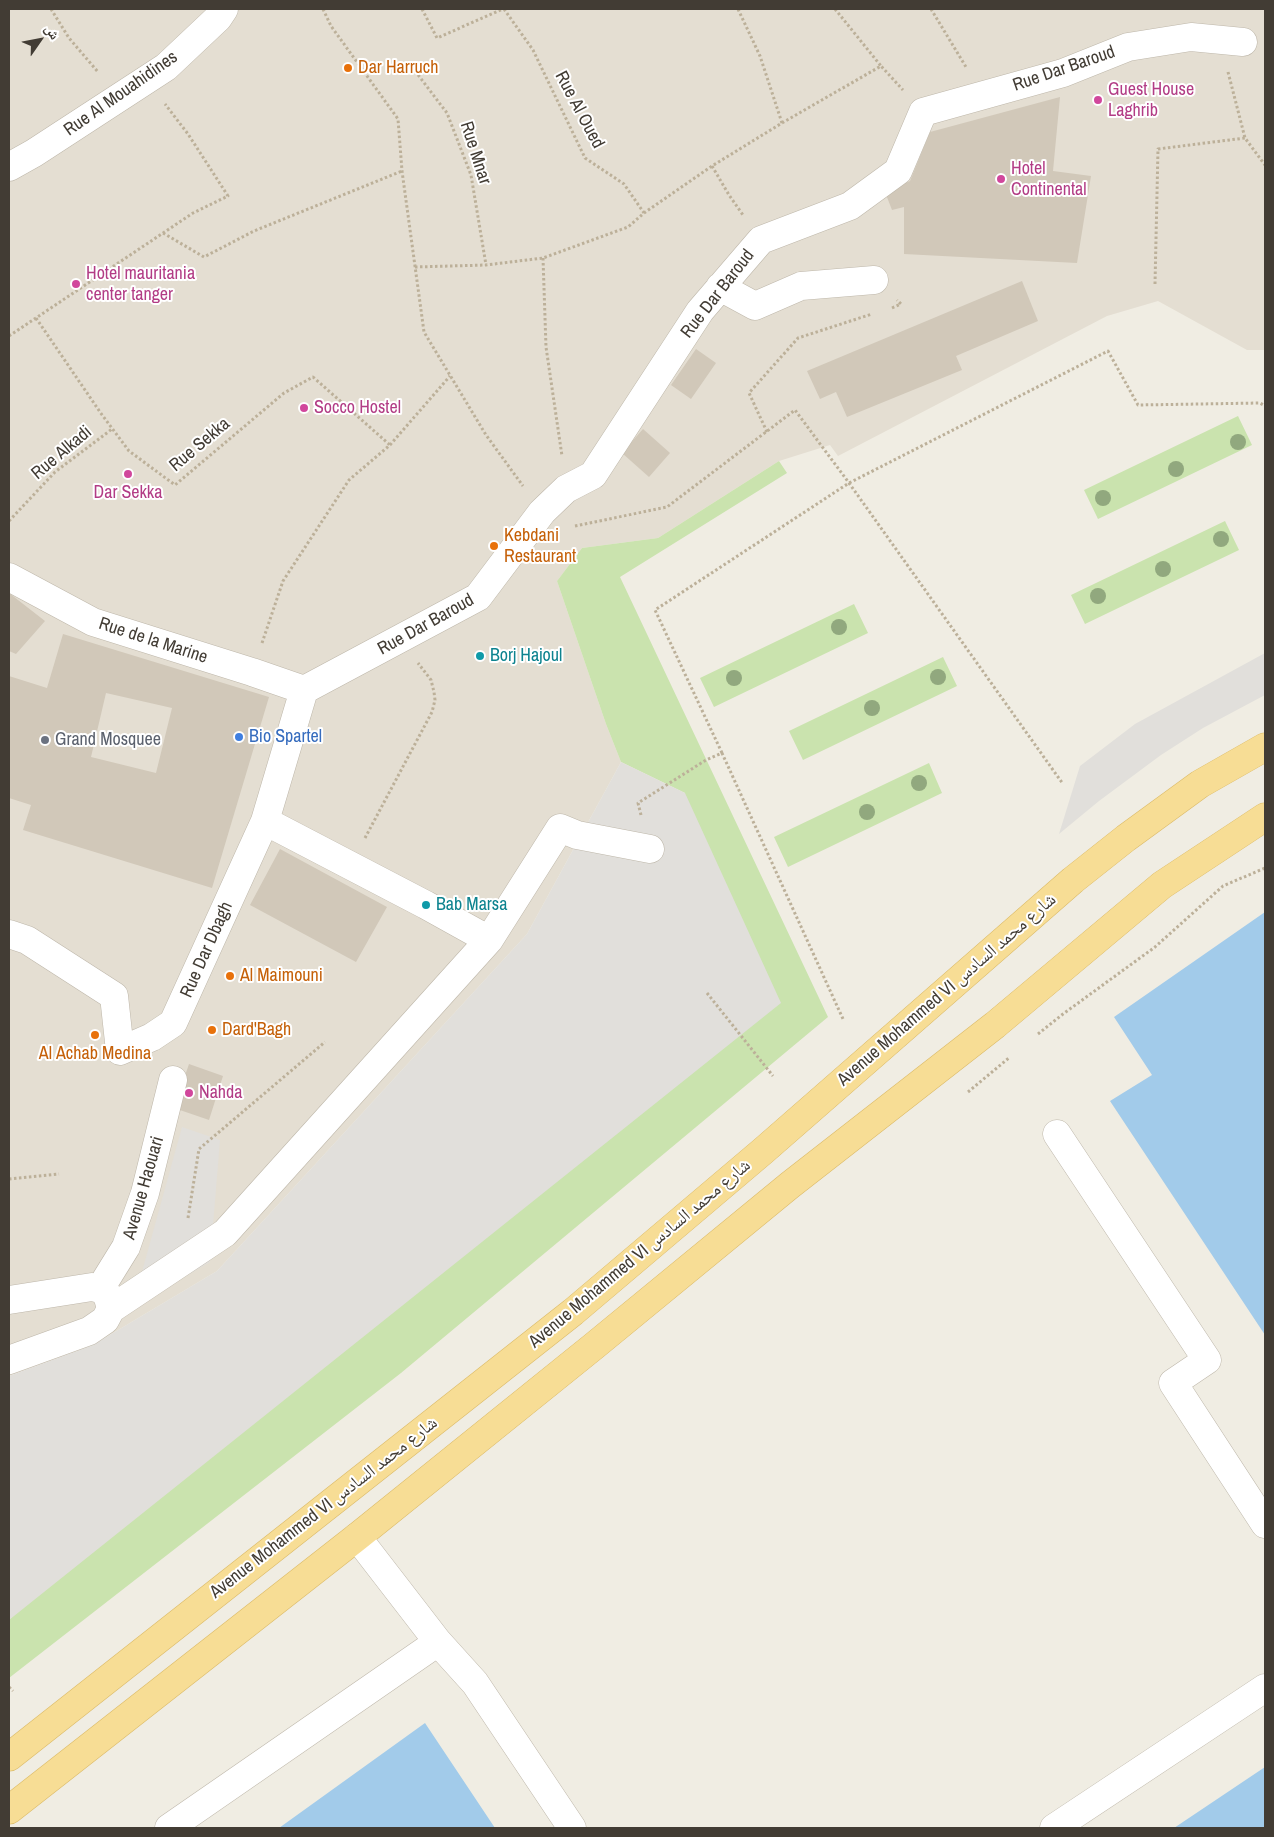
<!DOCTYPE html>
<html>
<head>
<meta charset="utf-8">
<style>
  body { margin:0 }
  #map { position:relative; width:1274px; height:1837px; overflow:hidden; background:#f0ede3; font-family:"Archivo Narrow","Noto Naskh Arabic",sans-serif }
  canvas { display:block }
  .frame { position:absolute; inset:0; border:10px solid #423c34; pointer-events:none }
  .north { position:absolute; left:15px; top:15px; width:50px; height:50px; -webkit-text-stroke:4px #fff; paint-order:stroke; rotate:57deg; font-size:14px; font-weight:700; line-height:20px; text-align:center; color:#423c34 }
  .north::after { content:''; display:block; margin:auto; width:18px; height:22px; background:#423c34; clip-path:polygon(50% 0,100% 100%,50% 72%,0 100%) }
</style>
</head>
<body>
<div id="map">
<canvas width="1274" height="1837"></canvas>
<div class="frame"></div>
<div class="north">ش</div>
</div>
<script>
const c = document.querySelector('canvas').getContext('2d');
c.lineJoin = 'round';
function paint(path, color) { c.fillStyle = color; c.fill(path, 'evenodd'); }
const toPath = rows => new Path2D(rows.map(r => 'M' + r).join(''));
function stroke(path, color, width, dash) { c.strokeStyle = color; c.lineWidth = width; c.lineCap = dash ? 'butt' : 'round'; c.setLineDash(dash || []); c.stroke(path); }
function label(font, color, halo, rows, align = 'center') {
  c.font = font + ' "Archivo Narrow","Noto Naskh Arabic",sans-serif'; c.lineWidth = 4; c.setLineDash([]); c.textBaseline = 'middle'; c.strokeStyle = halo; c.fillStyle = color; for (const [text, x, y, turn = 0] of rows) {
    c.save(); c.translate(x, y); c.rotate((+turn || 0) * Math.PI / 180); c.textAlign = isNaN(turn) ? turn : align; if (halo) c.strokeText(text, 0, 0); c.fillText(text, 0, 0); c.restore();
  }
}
paint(toPath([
  [9,9,1265,9,1265,350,1247,350,1158,301,1107,316,838,456,830,445,779,461,658,538,582,548,557,581,606,724,621,762,527,934,217,1271,93,1345,9,1376]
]), '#e4ded2');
paint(toPath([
  [1238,416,1252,445,1098,519,1084,490],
  [779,461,787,473,620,577,828,1017,401,1373,9,1678,9,1620,685,793,621,762,606,724,557,581,582,548,658,538],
  [1225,521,1239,550,1085,624,1071,595],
  [854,604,868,633,714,707,700,678],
  [943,657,957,686,803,760,789,731],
  [929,763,942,793,788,867,774,837]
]), '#cae3ae');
paint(toPath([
  [1265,653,1265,695,1203,728,1161,755,1099,801,1059,834,1080,766,1135,724],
  [621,762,685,793,781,1003,9,1620,9,1376,93,1345,217,1271,527,934],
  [182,1127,220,1140,210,1262,132,1308]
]), '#e1dfdb');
paint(toPath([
  [1265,912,1265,1335,1110,1101,1152,1075,1114,1017],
  [425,1723,495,1828,279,1828],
  [1265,1767,1265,1828,1174,1828]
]), '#a2cbea');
paint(toPath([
  [1060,97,1053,171,1091,176,1077,263,904,254,904,207,892,210,885,192,910,181,930,132],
  [1022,281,1038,321,956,356,962,370,847,417,836,392,820,399,807,371],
  [696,349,716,363,691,399,671,385],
  [643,429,670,453,649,477,622,453],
  [9,593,45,621,16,654,9,651],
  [63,634,269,697,212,888,23,830,31,805,9,798,9,676,47,688],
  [106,693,172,708,156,773,91,757],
  [280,849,387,907,356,962,250,905],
  [189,1064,223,1076,209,1120,174,1108]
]), '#d1c8b9');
const minor = toPath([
  [9,167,34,153,166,67,218,18,224,9],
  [720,287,755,306,801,286,874,280],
  [9,577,93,622,252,672,304,690],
  [304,690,478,597,542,512,566,489,593,475,700,311,761,240,850,206,898,171,923,112,1063,73,1128,47,1191,37,1243,42],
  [265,821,426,905,489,940],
  [9,934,27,940,114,996,120,1051,152,1037,173,1023,265,821,304,690],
  [1057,1134,1207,1360,1173,1383,1265,1524],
  [100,1289,126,1247,145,1193,173,1080],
  [9,1300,92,1287,100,1289,107,1294,111,1309,105,1320,89,1331,9,1360],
  [111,1309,225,1233,489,940,560,828,577,835,650,849],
  [357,1537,438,1642,475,1683,572,1828],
  [169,1828,438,1642],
  [1054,1828,1265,1688]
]);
const major = toPath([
  [9,1757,573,1312,763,1151,1073,880,1126,838,1200,784,1265,747],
  [9,1810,357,1537,594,1346,790,1185,995,1025,1162,885,1265,817]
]);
stroke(minor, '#beb7aa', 29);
stroke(major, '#dbba67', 29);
stroke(toPath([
  [51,9,69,38,98,72],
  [323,9,331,26,398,119,402,171,424,332,486,435,523,486],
  [422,9,437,38,503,9],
  [504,9,533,50,585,158,624,184,644,213],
  [738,9,760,56,782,123],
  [835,9,881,66],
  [931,9,966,67],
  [409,63,447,113,471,175,486,265],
  [1228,72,1245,138,1265,165],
  [712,166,729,195,743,215],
  [163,233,204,257,254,231,402,171],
  [543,258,546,347,562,456],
  [415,267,486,265,543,258,628,227,644,213,712,166,782,123,881,66,903,90],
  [1155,284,1158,149,1245,138],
  [892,308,901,304,897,300],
  [36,318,100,412,129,451,175,485,284,393,313,377,390,445],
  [9,336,193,213,228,196,188,134,165,104],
  [767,432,749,393,798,338,872,314],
  [9,521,55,472,112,429],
  [575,526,667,507,795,410,849,483,1063,784],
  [262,643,283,581,349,480,390,445,450,376],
  [722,753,655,610,849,483,1108,351,1138,405,1260,403,1265,406],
  [641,815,638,803,706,760,722,753,843,1019],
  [365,838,432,712,435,700,434,692,431,680,418,663],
  [707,993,773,1076],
  [1038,1034,1063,1014,1155,947,1223,886,1265,868],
  [968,1092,1010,1057],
  [9,1179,59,1174],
  [188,1218,199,1149,325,1042],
  [9,1687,13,1691]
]), '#bcb099', 3, [2.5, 2.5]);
stroke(minor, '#fff', 28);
stroke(major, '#f7dd95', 28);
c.fillStyle = '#91a87e';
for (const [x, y] of [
  [1238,442],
  [1176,469],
  [1103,498],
  [1221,539],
  [1163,569],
  [1098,596],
  [839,627],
  [938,677],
  [734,678],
  [872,708],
  [919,783],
  [867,812]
]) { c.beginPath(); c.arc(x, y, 8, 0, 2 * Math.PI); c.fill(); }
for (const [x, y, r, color] of [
  [348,68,5,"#e8710a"],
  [1098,100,5,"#d1479c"],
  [1001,179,5,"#d1479c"],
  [76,284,5,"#d1479c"],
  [304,408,5,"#d1479c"],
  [128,474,5,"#d1479c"],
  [494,546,5,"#e8710a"],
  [480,656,5,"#0f9aa8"],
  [239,737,5,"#3f7fe0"],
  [45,740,5,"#6b7280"],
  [426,905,5,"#0f9aa8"],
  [230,976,5,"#e8710a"],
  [212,1030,5,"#e8710a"],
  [95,1035,5,"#e8710a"],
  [189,1093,5,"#d1479c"]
]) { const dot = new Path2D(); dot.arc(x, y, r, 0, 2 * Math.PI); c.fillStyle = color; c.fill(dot); stroke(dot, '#fff', 2); }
label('18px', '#c56008', '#fff', [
  ["Dar Harruch",358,68],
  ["Kebdani",504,536],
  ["Restaurant",504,557],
  ["Al Maimouni",240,976],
  ["Dard'Bagh",222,1030],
  ["Al Achab Medina",95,1054,"center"]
], 'left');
label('18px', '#423c34', '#fff', [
  ["Rue Dar Baroud",1064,69,-19],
  ["Rue Al Mouahidines",121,94,-35],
  ["Rue Al Oued",579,110,62],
  ["Rue Mnar",475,153,72],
  ["Rue Dar Baroud",718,294,-52],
  ["Rue Sekka",200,445,-40],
  ["Rue Alkadi",62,453,-40],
  ["Rue Dar Baroud",426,625,-29],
  ["Rue de la Marine",153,641,18],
  ["Rue Dar Dbagh",207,950,-66],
  ["Avenue Mohammed VI شارع محمد السادس",947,990,-41],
  ["Avenue Haouari",144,1188,-74],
  ["Avenue Mohammed VI شارع محمد السادس",640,1254,-40],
  ["Avenue Mohammed VI شارع محمد السادس",324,1508,-38]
]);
label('18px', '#b23c85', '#fff', [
  ["Guest House",1108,90],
  ["Laghrib",1108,111],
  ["Hotel",1011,169],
  ["Continental",1011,190],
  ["Hotel mauritania",86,274],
  ["center tanger",86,295],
  ["Socco Hostel",314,408],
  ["Dar Sekka",128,493,"center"],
  ["Nahda",199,1093]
], 'left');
label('18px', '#0d838f', '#fff', [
  ["Borj Hajoul",490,656],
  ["Bab Marsa",436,905]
], 'left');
label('18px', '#366cbe', '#fff', [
  ["Bio Spartel",249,737]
], 'left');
label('18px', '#5b616d', '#fff', [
  ["Grand Mosquee",55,740]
], 'left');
</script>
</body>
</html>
